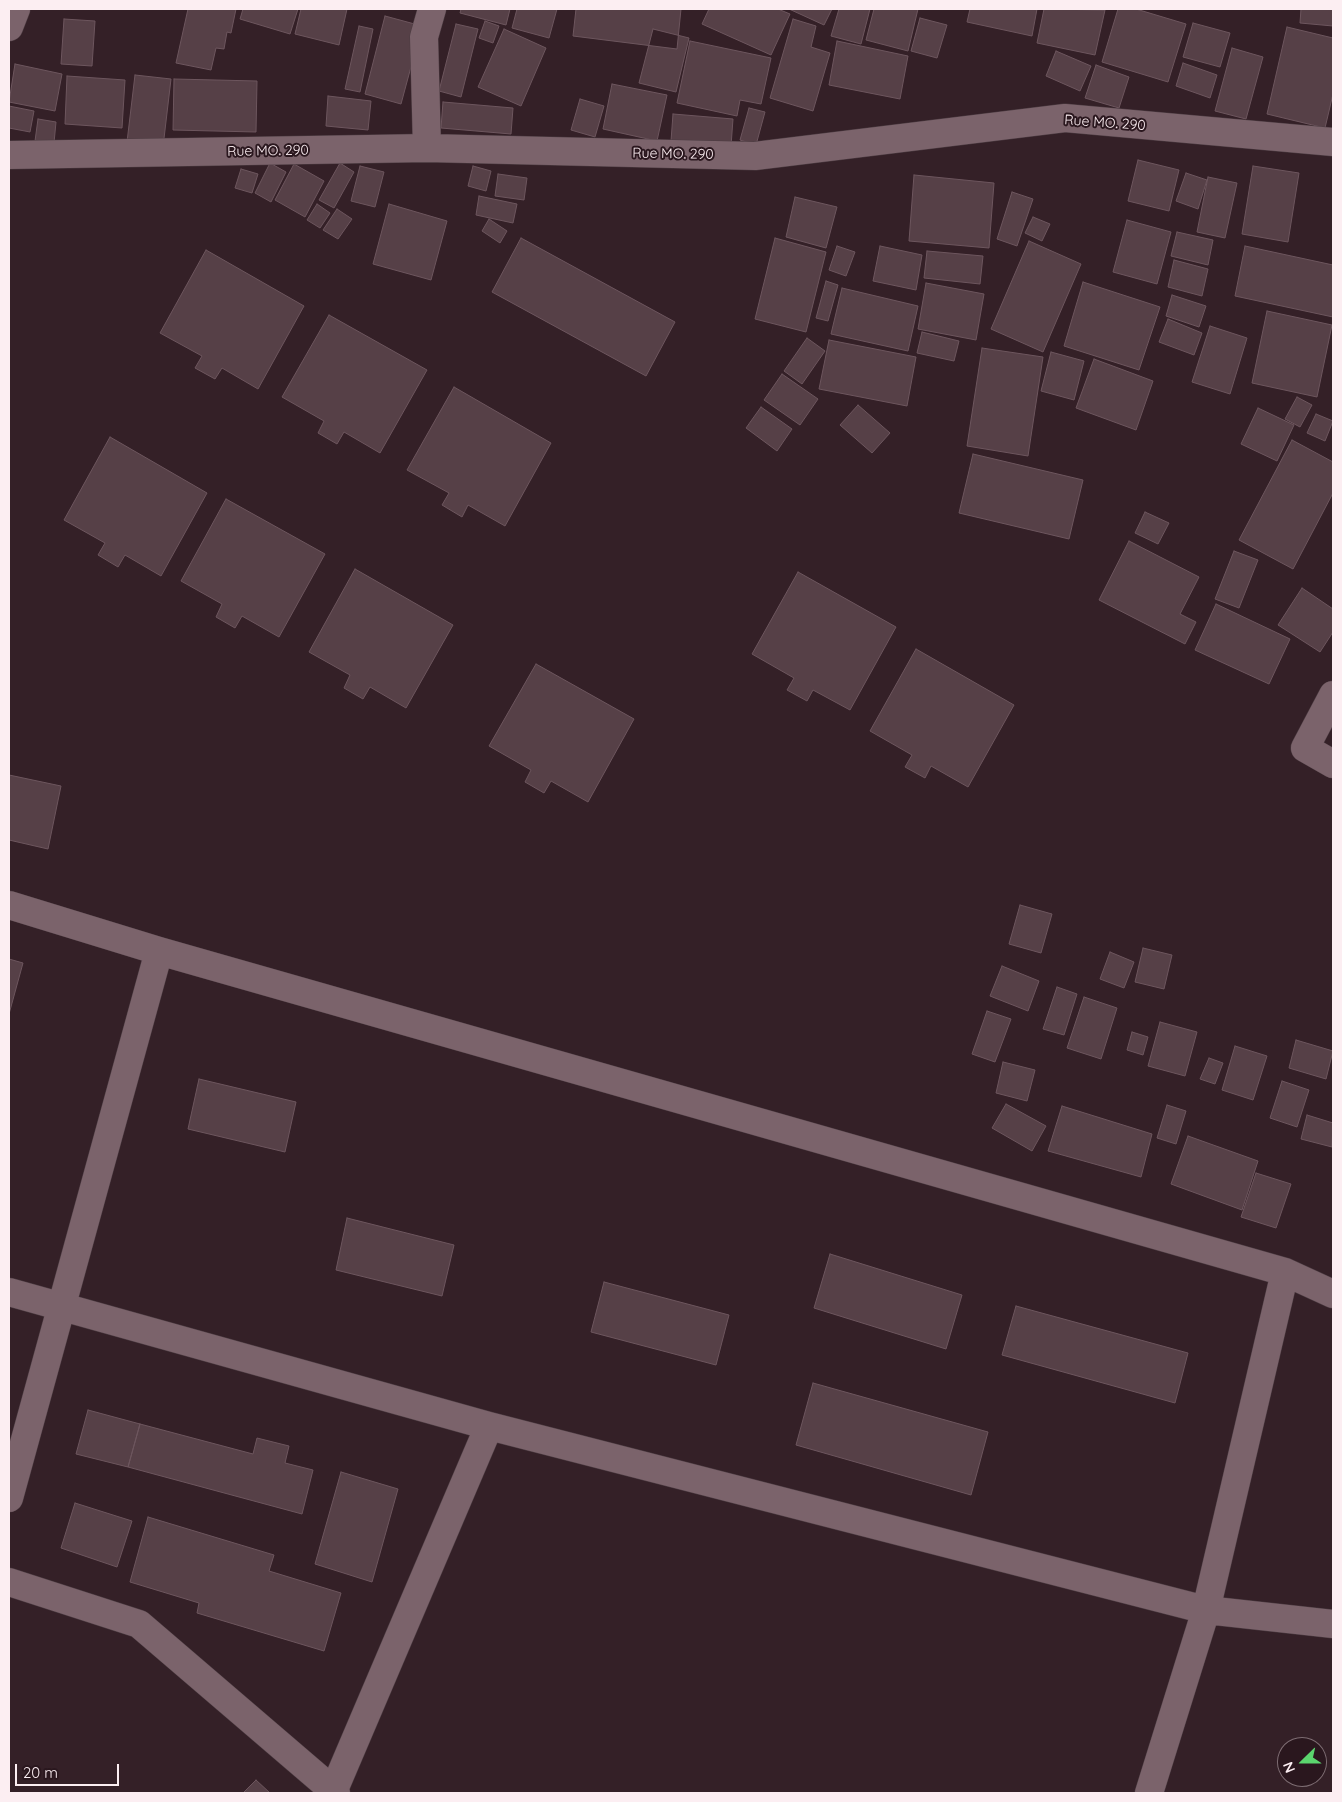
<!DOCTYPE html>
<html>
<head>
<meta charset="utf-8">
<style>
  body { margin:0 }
  #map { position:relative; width:1342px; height:1802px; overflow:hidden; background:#342027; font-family:Quicksand,sans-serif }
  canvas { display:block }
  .frame { position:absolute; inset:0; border:10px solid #fceef2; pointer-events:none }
  .north { position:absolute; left:1277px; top:1737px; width:50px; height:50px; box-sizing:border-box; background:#2a171e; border:1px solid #7e6d73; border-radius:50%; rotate:248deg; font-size:14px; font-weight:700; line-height:20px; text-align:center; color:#fceef2 }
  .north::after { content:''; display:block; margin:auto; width:18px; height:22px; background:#5bd56e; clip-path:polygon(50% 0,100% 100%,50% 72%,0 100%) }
  .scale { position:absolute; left:15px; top:1764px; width:104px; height:22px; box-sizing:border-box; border:2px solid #fceef2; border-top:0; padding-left:6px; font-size:15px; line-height:18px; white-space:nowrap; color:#fceef2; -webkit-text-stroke:4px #2a171e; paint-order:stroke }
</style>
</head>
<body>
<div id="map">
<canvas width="1342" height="1802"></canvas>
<div class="frame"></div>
<div class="north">N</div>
<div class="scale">20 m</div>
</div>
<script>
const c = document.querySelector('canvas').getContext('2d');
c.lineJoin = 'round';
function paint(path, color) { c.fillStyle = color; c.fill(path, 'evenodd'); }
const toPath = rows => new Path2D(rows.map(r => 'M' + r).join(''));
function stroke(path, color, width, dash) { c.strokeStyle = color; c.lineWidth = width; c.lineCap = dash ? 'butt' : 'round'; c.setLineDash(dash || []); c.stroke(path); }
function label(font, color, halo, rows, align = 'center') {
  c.font = font + ' Quicksand,sans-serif'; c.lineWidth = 4; c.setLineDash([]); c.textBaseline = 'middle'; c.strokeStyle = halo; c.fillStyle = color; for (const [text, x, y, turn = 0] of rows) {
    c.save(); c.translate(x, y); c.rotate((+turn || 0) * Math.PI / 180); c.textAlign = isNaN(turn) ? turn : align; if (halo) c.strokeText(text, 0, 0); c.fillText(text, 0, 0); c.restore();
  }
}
const building = toPath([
  [188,9,236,9,231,33,227,32,224,49,216,48,211,70,176,63,188,9],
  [243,9,298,9,290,34,240,19,243,9],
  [301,9,347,9,339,45,295,34,301,9],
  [461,9,510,9,506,25,460,13,461,9],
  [517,9,557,9,549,38,512,28,517,9],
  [576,9,681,9,677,49,573,36,576,9],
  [709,9,778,9,790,14,771,55,702,24,709,9],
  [789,9,832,9,824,25,789,9],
  [839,9,870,9,861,44,831,36,839,9],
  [874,9,918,9,908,51,866,40,874,9],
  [970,9,1037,9,1032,36,967,22,970,9],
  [1044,9,1105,10,1095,55,1037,43,1044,9],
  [1118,9,1136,9,1186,24,1168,82,1102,62,1118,9],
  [1301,9,1333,9,1333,26,1300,23,1301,9],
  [385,16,422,26,401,104,365,94,385,16],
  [920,18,947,25,937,58,911,51,920,18],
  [64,19,95,21,92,66,61,64,64,19],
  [793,19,816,26,811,47,830,53,813,111,770,98,793,19],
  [485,21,499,26,493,43,479,38,485,21],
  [1193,23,1230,33,1220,67,1183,57,1193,23],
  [456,24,478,29,461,97,439,91,456,24],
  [359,26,373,29,360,92,345,89,359,26],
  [1287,27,1333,38,1333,94,1325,128,1267,114,1287,27],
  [504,29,546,48,521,106,478,87,504,29],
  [653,29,689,38,676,92,639,83,653,29],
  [690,41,771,58,761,104,740,100,737,116,677,103,690,41],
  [837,41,908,56,900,99,829,85,837,41],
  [1232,48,1263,57,1246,119,1215,111,1232,48],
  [1056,51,1091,66,1080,91,1046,76,1056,51],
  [1183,63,1217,75,1210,98,1176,86,1183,63],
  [15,64,62,74,55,111,9,102,15,64],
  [1096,65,1129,77,1119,108,1085,98,1096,65],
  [135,75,171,79,163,147,127,142,135,75],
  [67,76,125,80,122,128,65,124,67,76],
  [174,79,257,81,256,132,173,130,174,79],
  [612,84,667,95,657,141,603,129,612,84],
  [328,96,371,101,368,130,326,126,328,96],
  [580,99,604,106,595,137,571,130,580,99],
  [443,102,513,108,511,134,441,128,443,102],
  [9,106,34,111,30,132,9,128,9,106],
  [749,108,765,112,756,145,740,140,749,108],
  [673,114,733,119,731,146,671,141,673,114],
  [38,119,56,122,54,143,35,141,38,119],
  [1138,160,1179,170,1169,211,1128,201,1138,160],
  [270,163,286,172,271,202,255,193,270,163],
  [340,163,354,172,334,208,319,200,340,163],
  [294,164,324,181,305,217,275,200,294,164],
  [360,166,384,172,375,207,351,201,360,166],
  [473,166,491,171,486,191,468,186,473,166],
  [1253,166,1299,173,1288,242,1242,234,1253,166],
  [241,169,258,174,252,193,235,188,241,169],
  [1186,173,1207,180,1198,209,1176,201,1186,173],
  [498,174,527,178,524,200,495,196,498,174],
  [914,175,994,183,989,248,909,241,914,175],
  [1208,177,1237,183,1225,238,1197,232,1208,177],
  [1012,192,1033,199,1017,246,997,239,1012,192],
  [479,196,517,204,513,223,476,215,479,196],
  [795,197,837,207,826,248,786,237,795,197],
  [317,204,330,213,320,228,307,220,317,204],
  [389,204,447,221,431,280,373,264,389,204],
  [337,209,352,219,338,239,323,230,337,209],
  [1033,217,1050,224,1042,241,1025,233,1033,217],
  [489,219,507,231,500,243,482,231,489,219],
  [1127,220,1171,232,1157,284,1113,272,1127,220],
  [1177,232,1213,240,1208,265,1171,256,1177,232],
  [521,238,675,322,646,376,492,292,521,238],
  [775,238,826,252,806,332,755,319,775,238],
  [1029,241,1081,264,1043,352,991,329,1029,241],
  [837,246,855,252,846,276,829,270,837,246],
  [880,246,922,255,916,290,873,281,880,246],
  [1245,246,1333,265,1333,317,1235,296,1245,246],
  [206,250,304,306,258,389,222,368,215,379,195,368,202,356,160,333,206,250],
  [927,251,983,256,980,284,924,278,927,251],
  [1174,260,1208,269,1202,296,1168,287,1174,260],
  [826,281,838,285,828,321,816,318,826,281],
  [1083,282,1160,307,1139,370,1064,346,1083,282],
  [926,283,984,294,976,340,918,329,926,283],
  [842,288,918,306,908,351,831,334,842,288],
  [1172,295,1206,306,1199,327,1166,316,1172,295],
  [1267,311,1332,325,1317,397,1252,383,1267,311],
  [329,315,427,370,380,453,344,432,337,444,318,433,324,421,282,397,329,315],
  [1168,319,1202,333,1194,355,1159,342,1168,319],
  [1210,326,1247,338,1230,394,1192,382,1210,326],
  [922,332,959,341,954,361,917,353,922,332],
  [807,338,825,351,802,384,784,371,807,338],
  [829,340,916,357,907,406,819,389,829,340],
  [982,348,1043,357,1028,456,967,446,982,348],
  [1051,352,1084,361,1074,400,1041,391,1051,352],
  [1094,359,1153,381,1136,430,1076,408,1094,359],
  [782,374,818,399,800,425,764,400,782,374],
  [454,387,551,443,505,526,468,505,462,517,442,505,449,493,407,470,454,387],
  [1297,397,1312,405,1300,427,1285,419,1297,397],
  [858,405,890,433,872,453,840,425,858,405],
  [761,407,792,429,777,451,746,428,761,407],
  [1258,408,1294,425,1277,461,1241,444,1258,408],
  [1316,414,1333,421,1325,441,1307,433,1316,414],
  [110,437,207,493,161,576,125,555,118,567,98,555,105,543,64,520,110,437],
  [1292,440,1333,462,1333,493,1293,569,1239,540,1292,440],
  [973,454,1083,480,1069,539,959,513,973,454],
  [226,499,325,554,279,637,242,616,235,628,216,617,222,604,181,581,226,499],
  [1145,512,1169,523,1158,544,1135,533,1145,512],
  [1129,541,1199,577,1180,614,1196,622,1185,644,1099,600,1129,541],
  [1234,551,1258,560,1239,608,1215,599,1234,551],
  [355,569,453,625,406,708,370,687,363,699,344,688,350,675,309,652,355,569],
  [798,572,896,627,850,710,813,690,807,701,787,690,794,678,752,654,798,572],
  [1302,588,1333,609,1333,632,1320,652,1278,625,1302,588],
  [1216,604,1290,639,1269,684,1195,650,1216,604],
  [916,649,1014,705,968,787,931,766,925,778,905,767,912,755,870,731,916,649],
  [536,664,634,719,588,802,551,781,544,793,525,782,531,770,489,746,536,664],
  [9,775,61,786,48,849,9,840,9,775],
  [1020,905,1052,914,1041,953,1009,944,1020,905],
  [1143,948,1172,955,1164,989,1135,982,1143,948],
  [1110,952,1134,962,1124,988,1100,979,1110,952],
  [9,959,23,963,9,1014,9,959],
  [1002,966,1039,981,1028,1011,990,996,1002,966],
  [1057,987,1077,994,1064,1035,1043,1029,1057,987],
  [1084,997,1117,1008,1101,1059,1067,1048,1084,997],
  [987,1011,1011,1019,995,1062,972,1054,987,1011],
  [1160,1022,1197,1032,1185,1076,1148,1066,1160,1022],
  [1132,1032,1148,1037,1143,1055,1127,1050,1132,1032],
  [1296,1040,1333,1051,1326,1079,1289,1068,1296,1040],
  [1235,1046,1267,1056,1253,1100,1222,1090,1235,1046],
  [1209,1058,1223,1063,1215,1084,1200,1079,1209,1058],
  [1003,1062,1035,1070,1027,1101,996,1093,1003,1062],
  [199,1079,296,1102,285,1152,188,1129,199,1079],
  [1282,1081,1309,1090,1297,1127,1270,1118,1282,1081],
  [1006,1104,1046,1126,1032,1151,992,1128,1006,1104],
  [1167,1105,1186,1111,1176,1144,1157,1138,1167,1105],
  [1062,1106,1152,1134,1141,1177,1048,1151,1062,1106],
  [1307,1115,1333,1123,1332,1147,1301,1139,1307,1115],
  [1188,1136,1258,1161,1242,1210,1171,1184,1188,1136],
  [1256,1173,1291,1184,1276,1228,1241,1217,1256,1173],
  [347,1218,454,1245,442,1296,336,1270,347,1218],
  [830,1254,962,1295,946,1349,814,1308,830,1254],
  [604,1282,729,1315,716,1365,591,1332,604,1282],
  [1016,1306,1188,1353,1175,1403,1002,1355,1016,1306],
  [813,1383,988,1432,971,1495,796,1445,813,1383],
  [88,1410,140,1424,128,1467,76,1454,88,1410],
  [140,1424,253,1454,257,1438,289,1446,285,1463,313,1470,302,1514,128,1467,140,1424],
  [341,1472,398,1489,372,1582,315,1564,341,1472],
  [75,1503,132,1521,117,1567,61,1548,75,1503],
  [148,1517,274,1555,269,1571,341,1593,324,1651,197,1613,199,1603,130,1582,148,1517],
  [256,1780,270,1793,243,1793,256,1780]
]);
paint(building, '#564047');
stroke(building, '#6d565e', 1);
const minor = toPath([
  [9,27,16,9],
  [427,148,424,37,432,9],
  [9,155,427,148,755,156,1065,118,1333,142],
  [1333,695,1305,748,1333,764],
  [9,905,159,951,1285,1272,1333,1294],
  [9,1292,489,1426,1206,1610,1333,1624],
  [9,1498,159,951],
  [9,1582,139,1624,336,1793],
  [333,1792,489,1426],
  [1149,1793,1206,1610,1285,1272]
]);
stroke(minor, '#4c3c42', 29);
stroke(minor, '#7b636b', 28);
label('14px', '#fceef2', '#2a171e', [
  ["Rue MO. 290",1105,123,4],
  ["Rue MO. 290",268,151,-1],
  ["Rue MO. 290",673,154,1]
]);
</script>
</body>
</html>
